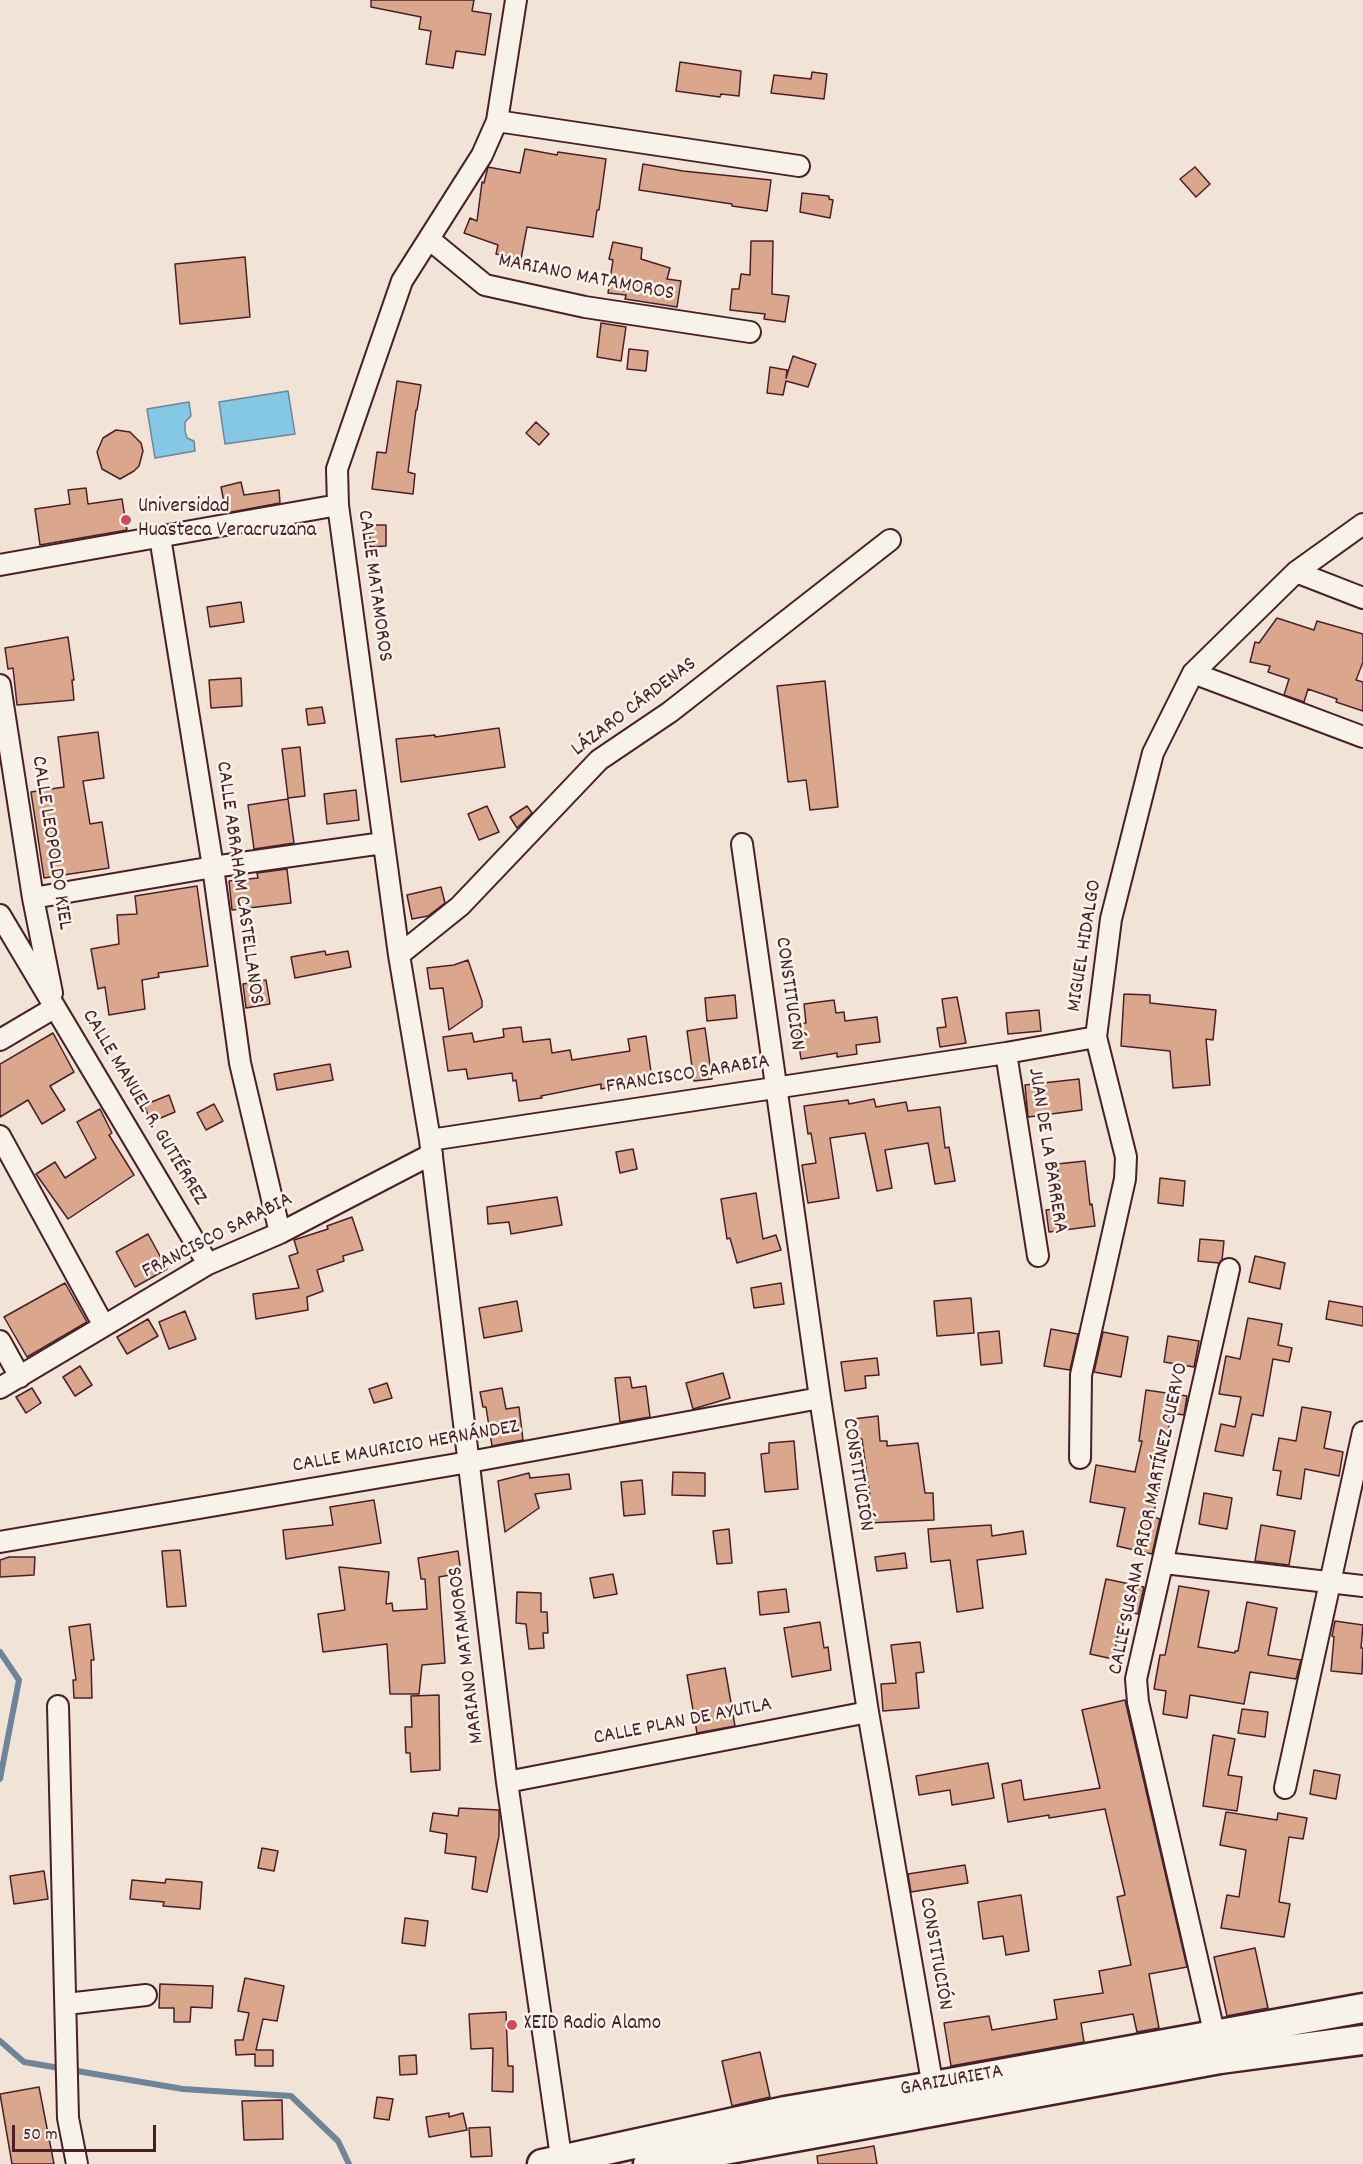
<!DOCTYPE html>
<html>
<head>
<meta charset="utf-8">
<style>
  body { margin:0 }
  #map { position:relative; width:1363px; height:2164px; overflow:hidden; background:#f1e4d6; font-family:Dekko,sans-serif }
  canvas { display:block }
  .scale { position:absolute; left:12px; top:2125px; width:144px; height:27px; box-sizing:border-box; border:3px solid #4a1f2b; border-top:0; padding-left:8px; font-size:18px; line-height:21px; white-space:nowrap; color:#4a1f2b; -webkit-text-stroke:4px #f7f3e8; paint-order:stroke }
</style>
</head>
<body>
<div id="map">
<canvas width="1363" height="2164"></canvas>
<div class="scale">50 m</div>
</div>
<script>
const c = document.querySelector('canvas').getContext('2d');
c.lineJoin = 'round';
function paint(path, color) { c.fillStyle = color; c.fill(path, 'evenodd'); }
const toPath = rows => new Path2D(rows.map(r => 'M' + r).join(''));
function stroke(path, color, width, dash) { c.strokeStyle = color; c.lineWidth = width; c.lineCap = dash ? 'butt' : 'round'; c.setLineDash(dash || []); c.stroke(path); }
function label(font, color, halo, rows, align = 'center') {
  c.font = font + ' Dekko,sans-serif'; c.lineWidth = 5; c.setLineDash([]); c.textBaseline = 'middle'; c.strokeStyle = halo; c.fillStyle = color; for (const [text, x, y, turn = 0] of rows) {
    c.save(); c.translate(x, y); c.rotate((+turn || 0) * Math.PI / 180); c.textAlign = isNaN(turn) ? turn : align; if (halo) c.strokeText(text, 0, 0); c.fillText(text, 0, 0); c.restore();
  }
}
const water = toPath([
  [288,391,295,434,225,444,219,402,288,391],
  [189,402,191,416,185,422,185,431,187,438,194,441,195,451,155,458,147,409,189,402]
]);
paint(water, '#84c8e5');
stroke(water, '#6d849b', 1.5);
stroke(toPath([
  [0,1652,19,1680,0,1779],
  [0,2041,24,2062,183,2089,291,2096,338,2141,349,2164]
]), '#6d849b', 6);
const building = toPath([
  [371,0,474,0,472,11,491,14,485,55,456,51,453,68,426,64,431,31,419,29,421,17,371,7,371,0],
  [680,62,741,71,739,96,721,94,720,97,676,91,680,62],
  [812,72,827,74,824,99,771,93,774,75,811,79,812,72],
  [525,149,557,155,558,152,606,159,599,210,597,210,593,237,527,227,521,259,496,254,498,245,464,233,470,218,477,221,482,182,484,183,488,167,520,173,525,149],
  [643,164,683,171,771,180,767,211,732,206,732,204,639,190,643,164],
  [1195,167,1210,184,1196,197,1180,179,1195,167],
  [802,193,829,196,829,199,833,200,830,218,800,212,802,193],
  [751,241,773,241,772,294,789,296,785,322,764,319,765,314,730,310,732,289,739,289,741,274,750,275,751,241],
  [613,242,642,248,641,259,670,268,667,279,681,281,677,307,625,299,626,295,608,293,613,260,609,259,613,242],
  [245,257,250,317,180,324,175,264,245,257],
  [601,323,626,327,621,361,597,357,601,323],
  [629,349,648,351,646,371,627,369,629,349],
  [793,356,816,364,808,387,786,381,783,395,767,393,770,367,787,370,786,378,793,356],
  [397,381,421,385,417,410,416,410,408,472,415,474,413,494,372,489,377,452,386,453,397,381],
  [536,422,549,434,539,445,526,433,536,422],
  [116,430,130,432,141,443,143,451,139,466,134,471,120,479,102,469,97,452,103,438,116,430],
  [241,482,244,495,279,490,280,503,226,513,221,487,241,482],
  [86,488,88,504,122,499,127,530,40,545,35,509,70,504,68,490,86,488],
  [370,525,386,525,386,546,370,547,370,525],
  [241,602,244,622,210,627,207,607,241,602],
  [1277,618,1314,630,1317,621,1363,634,1363,662,1356,680,1363,682,1363,711,1336,702,1337,699,1308,689,1304,702,1284,695,1289,679,1268,672,1270,666,1250,662,1255,642,1259,643,1277,618],
  [68,637,74,680,72,680,74,700,17,705,13,668,8,669,5,648,68,637],
  [241,678,242,706,211,708,209,680,241,678],
  [825,681,838,807,810,810,806,780,788,782,777,686,825,681],
  [322,707,325,723,308,725,306,709,322,707],
  [499,728,505,767,401,782,396,739,435,735,435,737,499,728],
  [98,732,104,778,83,781,90,824,102,822,109,868,44,878,31,792,64,787,58,737,98,732],
  [300,747,305,796,288,798,282,749,300,747],
  [356,790,359,820,327,824,324,794,356,790],
  [288,799,294,843,254,849,248,805,288,799],
  [487,806,499,832,479,840,468,814,487,806],
  [527,806,532,813,517,828,510,817,527,806],
  [287,869,291,903,232,910,229,881,258,878,257,873,287,869],
  [197,886,208,966,158,973,159,977,142,980,145,1009,109,1015,105,987,98,989,91,949,119,944,117,915,137,914,135,896,197,886],
  [441,887,445,903,428,916,412,919,407,895,441,887],
  [325,951,326,955,348,951,351,967,295,978,291,957,325,951],
  [468,960,482,1001,482,1007,449,1030,443,988,430,989,427,968,454,965,468,960],
  [266,980,270,1004,246,1008,243,984,266,980],
  [1124,994,1150,995,1150,1003,1216,1010,1213,1040,1206,1039,1210,1085,1173,1088,1170,1051,1121,1046,1124,994],
  [735,995,737,1018,707,1021,705,998,735,995],
  [957,997,966,1043,940,1047,937,1028,946,1027,942,999,957,997],
  [834,1000,836,1013,844,1012,845,1021,877,1017,880,1042,856,1045,857,1054,837,1057,837,1053,801,1059,796,1024,806,1023,804,1004,834,1000],
  [1039,1010,1041,1031,1008,1034,1006,1013,1039,1010],
  [521,1027,523,1042,550,1039,552,1053,570,1050,572,1060,630,1051,628,1039,646,1036,652,1079,601,1089,601,1084,541,1096,542,1098,519,1101,516,1080,513,1081,512,1073,468,1079,466,1069,448,1071,443,1037,472,1033,474,1042,504,1037,503,1029,521,1027],
  [705,1028,712,1079,694,1081,687,1031,705,1028],
  [53,1033,74,1072,50,1086,65,1110,42,1124,28,1100,0,1117,0,1064,53,1033],
  [330,1064,333,1080,277,1090,274,1074,330,1064],
  [1079,1079,1082,1110,1028,1117,1025,1085,1079,1079],
  [169,1095,175,1112,151,1122,144,1105,169,1095],
  [874,1099,876,1107,906,1102,908,1111,940,1107,945,1148,949,1147,955,1181,935,1184,928,1143,885,1150,892,1188,877,1191,865,1133,830,1138,839,1198,808,1203,802,1165,816,1163,811,1133,808,1134,804,1106,848,1100,849,1104,874,1099],
  [214,1104,223,1121,206,1130,197,1113,214,1104],
  [100,1109,112,1133,109,1135,134,1175,68,1219,36,1174,55,1162,65,1178,96,1158,77,1122,100,1109],
  [633,1149,637,1169,620,1173,616,1152,633,1149],
  [1085,1161,1090,1205,1092,1204,1095,1226,1049,1232,1046,1210,1061,1208,1057,1164,1085,1161],
  [1160,1178,1185,1181,1183,1206,1158,1203,1160,1178],
  [756,1193,763,1239,776,1235,781,1250,737,1263,730,1238,727,1239,721,1199,756,1193],
  [557,1197,562,1225,511,1234,509,1222,488,1224,487,1207,557,1197],
  [352,1217,363,1250,343,1256,344,1261,317,1270,323,1291,307,1297,308,1310,256,1319,253,1294,299,1288,289,1256,298,1253,294,1240,328,1229,327,1226,352,1217],
  [148,1234,167,1269,135,1287,116,1252,148,1234],
  [1200,1239,1224,1241,1222,1260,1219,1263,1198,1261,1200,1239],
  [1255,1256,1285,1263,1280,1289,1249,1282,1255,1256],
  [65,1283,87,1322,27,1357,4,1317,65,1283],
  [781,1283,784,1304,754,1308,751,1288,781,1283],
  [971,1298,974,1333,937,1336,934,1301,971,1298],
  [517,1301,522,1331,484,1338,479,1308,517,1301],
  [1329,1301,1363,1307,1363,1326,1326,1319,1329,1301],
  [185,1311,196,1339,169,1349,159,1322,185,1311],
  [1248,1318,1282,1324,1278,1345,1292,1348,1289,1362,1273,1359,1263,1416,1252,1414,1243,1456,1215,1451,1221,1424,1235,1427,1241,1397,1219,1394,1226,1356,1240,1359,1248,1318],
  [148,1319,158,1336,127,1354,117,1337,148,1319],
  [1051,1329,1078,1334,1070,1370,1044,1366,1051,1329],
  [999,1331,1002,1363,981,1365,978,1333,999,1331],
  [1103,1332,1128,1337,1121,1377,1094,1372,1103,1332],
  [1168,1336,1199,1341,1194,1367,1164,1362,1168,1336],
  [877,1358,879,1375,865,1376,866,1388,845,1391,841,1362,877,1358],
  [80,1366,92,1385,75,1396,63,1377,80,1366],
  [723,1373,730,1398,693,1409,686,1383,723,1373],
  [630,1377,632,1388,646,1386,650,1417,620,1422,615,1378,630,1377],
  [387,1383,392,1398,374,1403,369,1389,387,1383],
  [32,1388,41,1403,26,1413,16,1397,32,1388],
  [502,1388,506,1409,519,1407,523,1440,492,1446,486,1407,483,1407,480,1392,502,1388],
  [1146,1390,1187,1396,1184,1415,1171,1413,1163,1463,1164,1463,1153,1517,1160,1519,1152,1554,1117,1546,1125,1508,1090,1502,1096,1465,1135,1472,1142,1441,1139,1441,1146,1390],
  [1302,1407,1331,1412,1324,1448,1343,1452,1339,1476,1305,1469,1301,1499,1277,1495,1281,1471,1273,1470,1279,1438,1296,1441,1302,1407],
  [878,1416,880,1441,887,1441,887,1446,918,1443,925,1493,933,1493,934,1520,868,1523,867,1497,870,1497,862,1439,855,1440,853,1419,878,1416],
  [794,1441,798,1489,765,1492,761,1454,769,1453,769,1443,794,1441],
  [673,1472,705,1473,705,1496,672,1495,673,1472],
  [529,1473,530,1478,569,1474,571,1489,535,1494,539,1508,505,1532,498,1481,529,1473],
  [642,1480,645,1514,624,1516,621,1482,642,1480],
  [1204,1493,1232,1498,1227,1529,1199,1524,1204,1493],
  [374,1500,381,1543,286,1559,283,1530,333,1525,330,1507,374,1500],
  [991,1525,992,1536,1023,1531,1026,1554,977,1560,983,1608,957,1612,950,1560,931,1562,928,1529,991,1525],
  [1261,1525,1295,1531,1289,1565,1255,1561,1261,1525],
  [729,1529,732,1563,717,1564,713,1531,729,1529],
  [180,1550,186,1606,167,1607,162,1551,180,1550],
  [458,1551,461,1573,439,1577,445,1663,422,1665,419,1694,390,1694,387,1644,323,1652,318,1614,345,1610,339,1567,389,1572,386,1604,392,1603,393,1611,427,1609,425,1579,421,1579,418,1558,458,1551],
  [905,1553,907,1568,877,1571,875,1557,905,1553],
  [9,1557,35,1557,34,1575,0,1577,0,1560,9,1557],
  [613,1574,617,1594,594,1598,590,1578,613,1574],
  [1106,1579,1144,1587,1138,1614,1125,1611,1121,1636,1118,1635,1113,1659,1090,1654,1106,1579],
  [1179,1586,1209,1591,1198,1647,1235,1653,1235,1651,1238,1651,1247,1602,1277,1608,1268,1655,1301,1660,1296,1679,1250,1672,1244,1704,1190,1695,1187,1718,1163,1714,1166,1691,1154,1689,1160,1655,1165,1655,1179,1586],
  [786,1589,789,1612,760,1615,758,1592,786,1589],
  [517,1592,541,1593,541,1612,547,1612,548,1633,543,1633,544,1648,529,1649,526,1624,516,1623,517,1592],
  [1335,1621,1363,1625,1361,1648,1363,1648,1362,1674,1331,1671,1334,1637,1332,1636,1335,1621],
  [820,1622,824,1648,828,1647,831,1670,792,1677,784,1628,820,1622],
  [90,1624,94,1660,91,1660,92,1698,74,1698,73,1680,76,1680,69,1627,90,1624],
  [920,1642,924,1672,916,1673,919,1708,883,1711,881,1684,896,1683,891,1645,920,1642],
  [725,1668,735,1726,697,1733,687,1675,725,1668],
  [439,1695,440,1770,411,1772,410,1753,406,1753,405,1727,412,1727,411,1696,439,1695],
  [1125,1700,1187,1967,1149,1974,1159,2028,1137,2032,1133,2014,1081,2023,1084,2042,951,2066,944,2023,989,2016,992,2030,1057,2019,1054,2000,1103,1993,1099,1971,1131,1965,1117,1897,1125,1895,1105,1809,1049,1818,1049,1815,1008,1822,1002,1784,1021,1780,1024,1800,1100,1788,1082,1710,1125,1700],
  [1242,1709,1268,1712,1265,1737,1238,1733,1242,1709],
  [1213,1735,1235,1739,1228,1775,1242,1777,1237,1811,1203,1806,1213,1735],
  [988,1763,994,1798,952,1805,950,1790,919,1795,916,1776,988,1763],
  [1314,1770,1340,1775,1336,1799,1310,1794,1314,1770],
  [459,1808,499,1810,499,1836,487,1892,472,1889,476,1857,445,1853,447,1834,430,1831,433,1813,458,1816,459,1808],
  [1226,1812,1277,1820,1278,1813,1307,1818,1303,1839,1289,1837,1279,1902,1290,1904,1284,1937,1221,1928,1227,1895,1239,1897,1246,1850,1220,1845,1226,1812],
  [262,1848,278,1851,274,1871,258,1868,262,1848],
  [965,1865,968,1883,911,1892,908,1874,965,1865],
  [44,1871,48,1899,14,1904,10,1876,44,1871],
  [166,1879,202,1882,200,1909,163,1906,164,1902,130,1899,132,1880,165,1883,166,1879],
  [1021,1895,1029,1951,1006,1955,1003,1936,983,1939,978,1902,1021,1895],
  [405,1918,428,1921,425,1946,402,1943,405,1918],
  [1255,1948,1268,2008,1227,2016,1214,1957,1255,1948],
  [245,1978,284,1986,277,2021,263,2019,256,2050,273,2050,273,2066,255,2066,255,2054,236,2055,235,2040,243,2040,249,2013,238,2011,245,1978],
  [160,1984,213,1986,212,2008,191,2007,190,2022,174,2022,174,2008,159,2008,160,1984],
  [506,2012,508,2066,513,2066,513,2092,492,2091,493,2048,471,2049,469,2014,506,2012],
  [760,2052,770,2097,732,2106,722,2061,760,2052],
  [416,2055,417,2074,400,2075,399,2056,416,2055],
  [39,2087,54,2164,12,2164,0,2094,39,2087],
  [377,2097,393,2099,389,2120,374,2118,377,2097],
  [282,2100,283,2139,244,2140,242,2101,282,2100],
  [449,2113,449,2117,463,2113,467,2130,429,2137,426,2117,449,2113],
  [490,2127,492,2156,471,2157,469,2128,490,2127],
  [874,2146,877,2164,818,2164,817,2156,874,2146]
]);
paint(building, '#daa78d');
stroke(building, '#4a1f2b', 1.5);
const street = toPath([
  [516,0,497,121,482,155,402,281,337,469,338,505,399,955,430,1140,507,1782,562,2164],
  [497,121,799,166],
  [429,239,485,285,585,307,750,332],
  [160,537,213,867,240,1063,280,1233],
  [0,565,338,505],
  [1296,572,1363,598],
  [1193,673,1363,737],
  [0,685,33,898,52,993],
  [742,844,820,1398,868,1712,935,2099],
  [33,898,213,867,383,843],
  [0,915,208,1264],
  [399,955,460,906,599,760,670,712,890,540],
  [0,1040,54,1008],
  [1006,1053,1038,1256],
  [0,1136,104,1326],
  [430,1140,1006,1053,1096,1037],
  [0,1341,20,1377],
  [0,1388,208,1264,280,1233,432,1154],
  [1080,1458,1081,1375,1125,1179,1126,1157,1096,1037,1111,919,1153,753,1193,673,1296,572,1363,524],
  [0,1542,469,1462,820,1398],
  [1164,1563,1363,1586],
  [58,1706,68,2118,77,2164],
  [507,1782,868,1712],
  [1285,1788,1363,1432],
  [66,2004,146,1995],
  [1217,2045,1138,1702,1136,1679,1229,1269]
]);
const secondary = toPath([
  [542,2164,785,2111,933,2086,1363,2008],
  [648,2164,1220,2059,1363,2040]
]);
stroke(street, '#4a1f2b', 24);
stroke(secondary, '#4a1f2b', 33);
stroke(street, '#f7f3e8', 20);
stroke(secondary, '#f7f3e8', 28);
for (const [x, y, r, color] of [
  [126,520,6,"#d1495b"],
  [512,2025,6,"#d1495b"]
]) { const dot = new Path2D(); dot.arc(x, y, r, 0, 2 * Math.PI); c.fillStyle = color; c.fill(dot); stroke(dot, '#f7f3e8', 2); }
label('21px', '#4a1f2b', '#f7f3e8', [
  ["MARIANO MATAMOROS",586,279,11],
  ["CALLE MATAMOROS",373,586,82],
  ["LÁZARO CÁRDENAS",635,708,-37],
  ["CALLE LEOPOLDO KIEL",50,843,81],
  ["CALLE ABRAHAM CASTELLANOS",238,883,82],
  ["MIGUEL HIDALGO",1086,946,-81],
  ["CONSTITUCIÓN",788,994,82],
  ["FRANCISCO SARABIA",688,1076,-9],
  ["CALLE MANUEL R. GUTIÉRREZ",143,1108,59],
  ["JUAN DE LA BARRERA",1046,1151,81],
  ["FRANCISCO SARABIA",218,1237,-27],
  ["CALLE MAURICIO HERNÁNDEZ",406,1448,-10],
  ["CONSTITUCIÓN",856,1475,81],
  ["CALLE SUSANA PRIOR MARTÍNEZ CUERVO",1150,1519,-78],
  ["MARIANO MATAMOROS",468,1655,-97],
  ["CALLE PLAN DE AYUTLA",683,1723,-11],
  ["CONSTITUCIÓN",934,1954,80],
  ["GARIZURIETA",952,2082,-10]
]);
label('21px', '#4a1f2b', '#f7f3e8', [
  ["Universidad",138,508],
  ["Huasteca Veracruzana",138,532],
  ["XEID Radio Alamo",524,2025]
], 'left');
</script>
</body>
</html>
